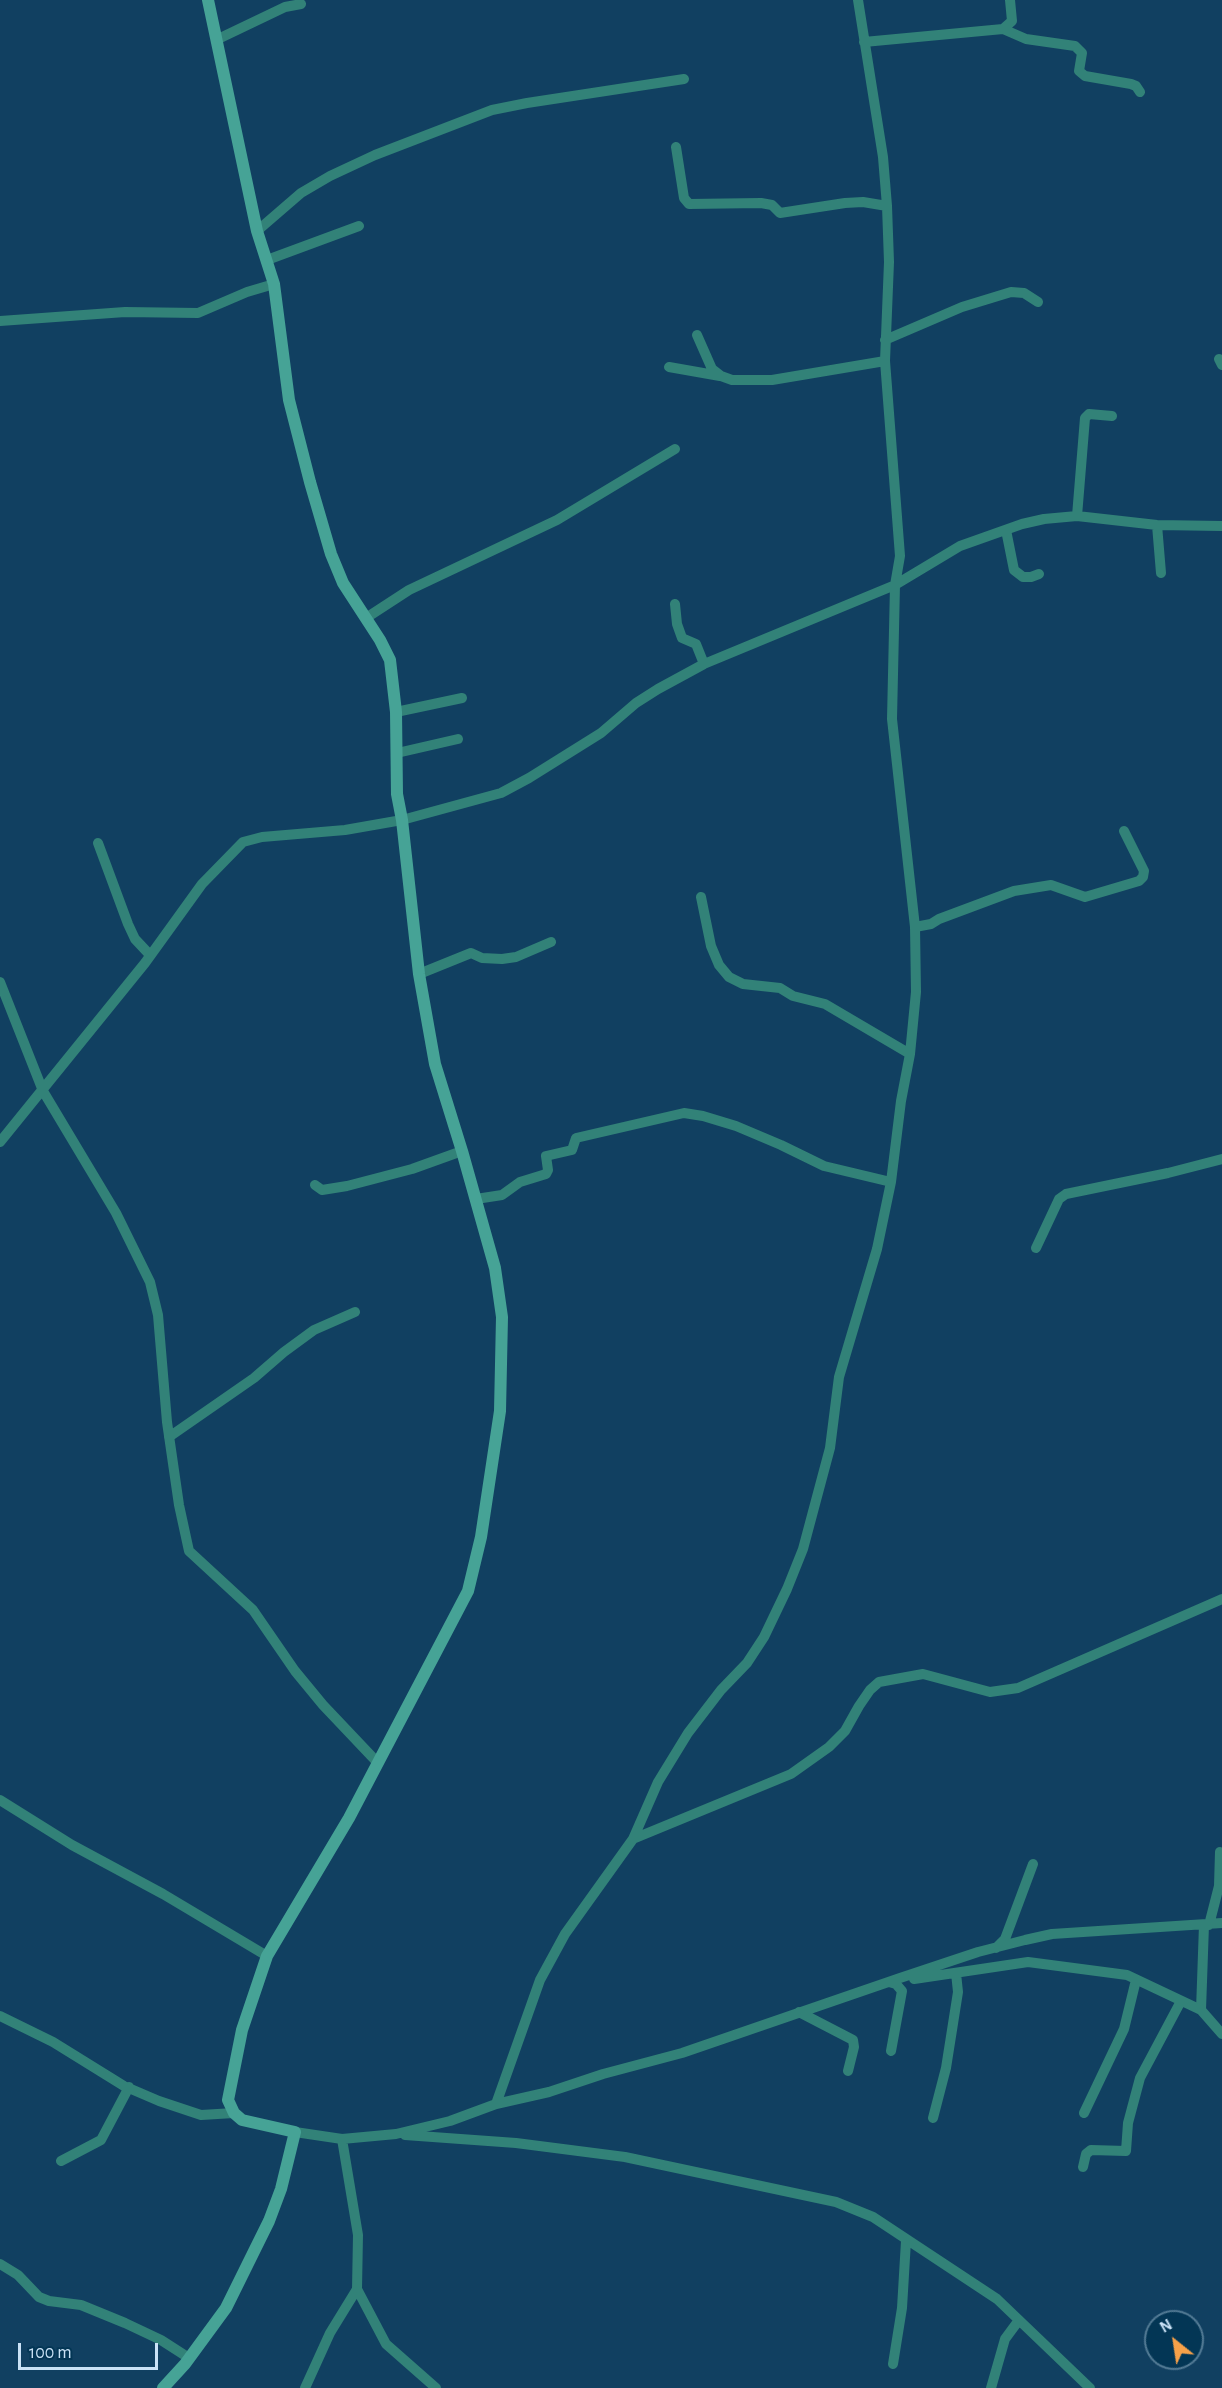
<!DOCTYPE html>
<html>
<head>
<meta charset="utf-8">
<style>
  body { margin:0 }
  #map { position:relative; width:1222px; height:2388px; overflow:hidden; background:#114061; font-family:"Alegreya Sans",sans-serif }
  canvas { display:block }
  .north { position:absolute; left:1144px; top:2310px; width:60px; height:60px; box-sizing:border-box; background:#033655; border:2px solid #537b95; border-radius:50%; rotate:330deg; font-size:16px; font-weight:700; line-height:24px; text-align:center; color:#cae2f6 }
  .north::after { content:''; display:block; margin:auto; width:21px; height:27px; background:#f7a149; clip-path:polygon(50% 0,100% 100%,50% 72%,0 100%) }
  .scale { position:absolute; left:18px; top:2343px; width:140px; height:27px; box-sizing:border-box; border:3px solid #cae2f6; border-top:0; padding-left:8px; font-size:18px; line-height:21px; white-space:nowrap; color:#cae2f6; -webkit-text-stroke:4px #033655; paint-order:stroke }
</style>
</head>
<body>
<div id="map">
<canvas width="1222" height="2388"></canvas>
<div class="north">N</div>
<div class="scale">100 m</div>
</div>
<script>
const c = document.querySelector('canvas').getContext('2d');
c.lineJoin = 'round';
const toPath = rows => new Path2D(rows.map(r => 'M' + r).join(''));
function stroke(path, color, width, dash) { c.strokeStyle = color; c.lineWidth = width; c.lineCap = dash ? 'butt' : 'round'; c.setLineDash(dash || []); c.stroke(path); }
stroke(toPath([
  [1003,29,1026,39,1075,46,1082,53,1079,71,1085,76,1131,84,1136,86,1140,92],
  [216,40,285,7,301,4],
  [864,42,1003,29,1012,21,1010,0],
  [676,147,684,198,689,204,761,203,772,205,780,213,845,203,863,202,887,206],
  [257,231,301,193,330,176,375,155,492,110,527,103,684,79],
  [267,260,359,226],
  [0,321,125,312,198,313,247,292,274,284],
  [697,335,712,369,721,376,732,380,772,380,885,361],
  [885,340,962,307,1011,292,1024,293,1038,302],
  [1219,359,1222,365],
  [669,367,720,376],
  [1077,516,1085,418,1089,414,1112,416],
  [1157,525,1161,573],
  [1006,530,1014,570,1023,577,1031,577,1039,574],
  [675,604,677,624,682,638,696,644,704,664],
  [366,618,409,590,557,520,675,449],
  [396,712,462,698],
  [397,753,458,739],
  [98,843,128,924,135,939,150,955],
  [701,897,711,946,719,965,729,977,743,984,780,988,793,996,825,1004,910,1054],
  [915,927,931,924,939,919,1014,891,1051,885,1085,897,1139,881,1143,877,1144,871,1124,831],
  [419,974,471,953,482,958,502,959,516,957,551,942],
  [0,982,43,1091,116,1213,150,1282,158,1315,167,1422,179,1505,189,1551,253,1610,295,1671,323,1705,377,1762],
  [0,1142,145,963,202,884,243,842,262,837,345,830,402,820,501,793,529,778,601,733,636,703,658,689,704,664,895,585,960,546,1022,524,1044,519,1077,516,1157,525,1222,526],
  [315,1185,322,1190,347,1186,412,1169,462,1151],
  [476,1199,502,1195,520,1182,546,1174,548,1170,546,1156,572,1150,576,1138,684,1113,703,1116,736,1126,781,1145,824,1166,891,1182],
  [1036,1248,1059,1199,1066,1194,1168,1173,1222,1159],
  [169,1437,254,1378,284,1352,314,1330,355,1312],
  [0,1800,72,1845,163,1894,267,1956],
  [633,1839,791,1774,829,1747,845,1731,859,1706,870,1690,879,1682,923,1674,990,1692,1018,1688,1222,1599],
  [1209,1925,1219,1886,1220,1852],
  [996,1948,1005,1939,1033,1864],
  [914,1979,1028,1962,1127,1975,1201,2010,1222,2034],
  [889,1982,896,1984,902,1991,891,2051],
  [1201,2010,1204,1925],
  [799,2012,853,2040,854,2047,848,2071],
  [0,2016,53,2042,124,2086,159,2101,201,2115,234,2113],
  [496,2104,540,1980,565,1934,633,1839,658,1782,688,1733,721,1690,747,1663,764,1637,787,1589,803,1549,830,1448,839,1377,877,1249,891,1182,901,1101,910,1054,916,992,915,927,892,719,895,585,900,556,885,361,889,262,887,206,883,157,858,0],
  [1084,2113,1124,2029,1136,1980],
  [933,2118,946,2068,958,1992,956,1973],
  [295,2132,342,2139,396,2134,450,2121,496,2104,549,2092,603,2074,682,2053,900,1978,978,1952,1025,1940,1052,1934,1222,1923],
  [405,2135,516,2143,625,2157,836,2202,873,2217,997,2299,1090,2388],
  [342,2139,358,2235,357,2289,386,2344,436,2388],
  [61,2161,101,2140,129,2087],
  [1083,2167,1086,2154,1091,2150,1126,2151,1128,2123,1140,2078,1181,2001],
  [0,2264,18,2275,39,2297,49,2301,81,2305,125,2323,161,2340,189,2358],
  [893,2364,902,2308,906,2241],
  [305,2388,330,2333,357,2289],
  [991,2388,1005,2339,1019,2320]
]), '#328278', 10);
stroke(toPath([
  [163,2388,185,2364,226,2308,269,2221,281,2189,295,2132,242,2120,234,2113,228,2100,242,2030,267,1956,349,1818,468,1591,481,1537,500,1411,502,1317,495,1268,462,1151,435,1064,419,974,402,820,397,794,396,712,390,660,380,640,343,583,331,554,310,482,289,400,274,284,257,231,208,0]
]), '#46a396', 12);
</script>
</body>
</html>
